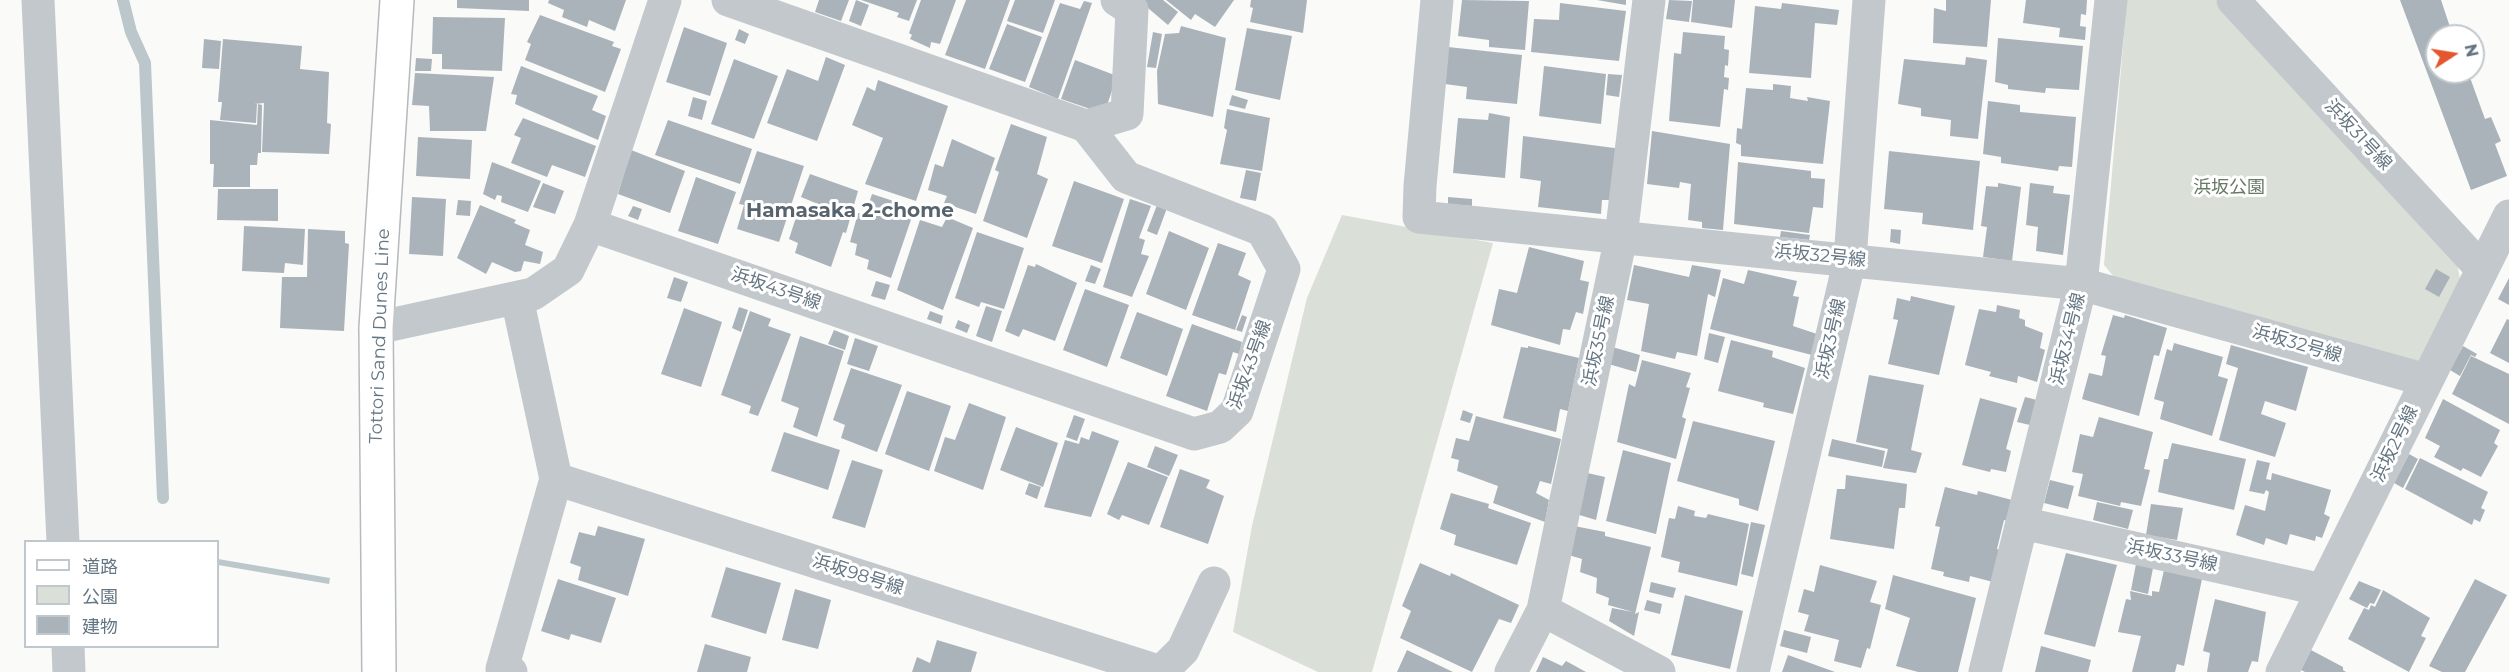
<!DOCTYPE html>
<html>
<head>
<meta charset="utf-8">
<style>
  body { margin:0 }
  #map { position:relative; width:2509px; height:672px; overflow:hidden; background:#fafaf8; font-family:Montserrat,"Noto Sans JP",sans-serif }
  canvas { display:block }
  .legend { position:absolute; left:24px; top:540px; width:195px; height:108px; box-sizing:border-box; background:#fff; border:2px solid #c1c8cd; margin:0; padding:8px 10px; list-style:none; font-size:18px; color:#657683 }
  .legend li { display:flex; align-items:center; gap:12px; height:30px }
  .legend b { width:30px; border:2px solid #c1c8cd }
  .north { position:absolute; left:2425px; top:24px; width:60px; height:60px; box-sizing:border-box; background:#fff; border:2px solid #c1c8cd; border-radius:50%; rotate:78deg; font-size:16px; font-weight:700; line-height:24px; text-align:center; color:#657683 }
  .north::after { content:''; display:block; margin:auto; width:21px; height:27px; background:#e4572e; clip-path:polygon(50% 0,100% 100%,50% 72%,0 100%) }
</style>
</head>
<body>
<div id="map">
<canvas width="2509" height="672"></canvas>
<ul class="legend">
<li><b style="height:8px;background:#fff"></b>道路</li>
<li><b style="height:16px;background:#dadfd7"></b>公園</li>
<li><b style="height:16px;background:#aab3b9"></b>建物</li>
</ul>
<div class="north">N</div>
</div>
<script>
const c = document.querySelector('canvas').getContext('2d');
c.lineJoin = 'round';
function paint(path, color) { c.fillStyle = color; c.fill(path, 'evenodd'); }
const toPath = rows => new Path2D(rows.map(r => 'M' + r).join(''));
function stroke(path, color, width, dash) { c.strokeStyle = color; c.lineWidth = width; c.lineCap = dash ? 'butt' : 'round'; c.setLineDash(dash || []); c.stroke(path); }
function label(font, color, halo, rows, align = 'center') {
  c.font = font + ' Montserrat,"Noto Sans JP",sans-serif'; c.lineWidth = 6; c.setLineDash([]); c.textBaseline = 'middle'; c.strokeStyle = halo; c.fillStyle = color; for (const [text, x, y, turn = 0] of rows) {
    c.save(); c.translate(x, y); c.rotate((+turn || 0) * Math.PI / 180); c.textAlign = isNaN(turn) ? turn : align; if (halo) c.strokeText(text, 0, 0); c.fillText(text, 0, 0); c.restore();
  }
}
paint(toPath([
  [2127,0,2216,0,2457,262,2461,285,2425,360,2407,364,2115,278,2104,265],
  [1342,215,1493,243,1372,672,1318,672,1233,632,1252,526,1307,298]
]), '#dadfd7');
paint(toPath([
  [218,559,330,578,329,584,218,565]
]), '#bbc7cb');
stroke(toPath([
  [123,0,131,32,145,63,163,498]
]), '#bbc7cb', 12);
paint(toPath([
  [457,0,529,0,529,11,457,8],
  [549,0,626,0,615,31,589,20,587,27,562,17,564,10,548,3],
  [819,0,849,0,841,21,815,12],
  [856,0,869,5,861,26,849,21],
  [861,0,917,0,909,21,897,17,899,13],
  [921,0,956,0,940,44,931,42,930,48,910,39,912,35,909,33],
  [966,0,1010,0,985,69,945,55],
  [1015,0,1055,0,1043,33,1007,21],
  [1145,0,1163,0,1178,12,1168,25,1142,3],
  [1166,0,1234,0,1215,27,1195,14,1191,20],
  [1251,0,1307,0,1303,33,1250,22,1253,8,1250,7],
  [1462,0,1529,1,1525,50,1489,47,1489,40,1458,36],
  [1597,0,1626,0,1626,5],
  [1669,0,1692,1,1689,22,1666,19],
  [1693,0,1735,0,1732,28,1691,22],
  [1946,0,1991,0,1987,47,1933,43,1934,8,1946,11],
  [2026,0,2087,0,2086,15,2081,14,2080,26,2086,27,2085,40,2059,37,2060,28,2023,23],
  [2400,0,2441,0,2453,36,2437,36,2437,72,2468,72,2485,119,2491,117,2501,141,2495,144,2507,176,2471,190],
  [1084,1,1092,3,1058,99,1029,87,1060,3,1080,9],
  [1560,3,1626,11,1619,61,1531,52,1534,19,1559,20],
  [1782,3,1839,10,1837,25,1815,23,1811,78,1749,73,1755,6,1781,9],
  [540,15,614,42,612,46,621,49,605,92,525,60,531,44,527,42],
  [433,17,505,18,502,71,442,69,442,54,432,54],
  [1007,24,1042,37,1025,82,989,69],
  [1181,26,1226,38,1213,117,1158,104,1157,71,1165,34,1179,33],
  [684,27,727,43,710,96,666,82],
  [1247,28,1292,36,1280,100,1235,90],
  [739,29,749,34,745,44,735,40],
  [1153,32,1162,34,1156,68,1147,67],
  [1683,32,1725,36,1724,49,1729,50,1728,66,1725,65,1724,77,1729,78,1728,90,1724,89,1720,127,1669,121,1674,53,1681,54],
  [1998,38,2083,46,2079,90,2046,88,2045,93,2008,89,2008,85,1995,82],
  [204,39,221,41,219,69,202,68],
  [223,39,302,46,300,69,329,72,327,123,331,124,329,154,262,152,264,103,254,104,257,104,256,123,220,120,222,102,218,102],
  [1448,47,1522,55,1517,104,1466,99,1467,87,1445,84],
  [826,57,845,65,817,141,767,123,787,69,818,81],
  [1966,57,1987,60,1978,139,1950,136,1951,120,1921,116,1921,108,1898,104,1904,59,1965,65],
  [416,58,432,59,431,71,415,71],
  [734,59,778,76,754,139,711,124],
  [1075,60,1117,76,1105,111,1102,113,1061,99],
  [521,66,598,96,592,110,606,116,598,140,515,104,517,95,511,94],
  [1544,66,1606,74,1601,124,1539,116],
  [415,73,494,77,486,131,430,131,429,106,412,105],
  [1608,74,1622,75,1619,97,1606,95],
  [878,80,948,106,916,201,865,184,883,138,852,125,867,87,875,91],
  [1773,84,1791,86,1790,98,1808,101,1807,97,1830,101,1823,164,1741,156,1741,145,1736,143,1737,128,1742,129,1746,88,1773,90],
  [1232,95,1248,100,1245,109,1229,105],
  [693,97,707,101,702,120,688,116],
  [1988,101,2020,105,2020,112,2076,117,2072,167,2059,166,2058,171,2001,163,2001,157,1983,154],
  [258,104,262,105,261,153,258,153,257,165,250,165,250,187,213,187,214,164,210,164,210,120,257,125],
  [1227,109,1270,118,1262,171,1220,164,1227,130,1224,128],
  [1489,113,1510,117,1505,178,1453,173,1458,118,1488,120],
  [523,118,596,146,585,177,552,165,547,177,511,163,521,138,514,135],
  [668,120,752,149,740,184,655,155],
  [1011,124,1047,137,1037,174,1048,179,1027,238,983,221,999,172,995,170],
  [1652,131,1730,144,1723,230,1702,228,1702,222,1688,220,1691,184,1680,182,1679,188,1647,184],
  [1523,136,1622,149,1617,200,1602,200,1601,214,1538,207,1541,181,1520,178],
  [418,137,472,140,470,179,416,176],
  [952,139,995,158,976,214,944,203,947,196,928,190,935,164,943,167],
  [631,150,685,171,670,213,618,194],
  [757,151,804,166,779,242,737,229,744,205,739,204],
  [1889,151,1980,161,1973,230,1922,224,1923,213,1884,209],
  [492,162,541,181,528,212,501,202,502,196,497,195,495,200,483,194],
  [1738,162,1811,171,1811,178,1825,179,1823,208,1813,207,1809,233,1734,224],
  [1246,170,1261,173,1256,201,1240,198],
  [810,174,858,191,846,233,843,232,831,267,795,253,798,243,789,239,799,208,815,214,818,204,801,197],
  [696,177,736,192,718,244,678,231],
  [1074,181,1124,199,1102,263,1052,246],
  [543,183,564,191,555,214,533,207],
  [1998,183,2021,187,2012,261,1983,257,1987,227,1981,226,1986,186,1998,187],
  [2030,183,2054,186,2053,193,2070,195,2063,255,2036,251,2038,227,2026,225],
  [218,189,278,189,278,221,217,220],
  [872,194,915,208,891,278,867,269,869,260,855,255,857,244,850,242,858,213,865,215],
  [412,197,446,199,443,256,409,254],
  [1448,197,1472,199,1472,206,1448,204],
  [1130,199,1151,206,1139,238,1145,240,1141,254,1149,256,1132,297,1103,287],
  [458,200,471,201,470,216,456,215],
  [480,205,516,220,514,223,530,230,525,245,543,252,540,264,524,261,521,271,515,272,492,262,486,274,457,258],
  [1157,205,1167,208,1157,235,1147,231],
  [633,206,642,209,638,220,628,216],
  [947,217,973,228,943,310,897,290,920,220,942,227],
  [244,226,305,229,303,265,285,263,284,273,242,271],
  [308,229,345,231,345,243,349,244,344,331,280,328,282,277,307,277],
  [1891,229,1901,230,1900,244,1890,242],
  [1169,231,1209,248,1186,310,1146,294],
  [1781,231,1810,235,1809,240,1780,237],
  [977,232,1024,248,1004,309,981,302,979,307,955,298],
  [1218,243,1246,253,1238,275,1251,281,1235,330,1192,315],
  [1529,247,1584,261,1580,280,1589,282,1583,314,1576,312,1570,330,1563,329,1560,345,1491,325,1499,289,1517,293],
  [1036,264,1077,283,1055,341,1023,329,1019,337,1005,331,1028,265,1035,267],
  [1091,265,1101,269,1095,284,1085,281],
  [1634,265,1689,277,1692,265,1721,270,1715,297,1708,294,1697,356,1677,352,1675,359,1641,351,1649,304,1627,300],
  [2436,269,2450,277,2439,297,2425,289],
  [1748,270,1797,281,1793,296,1799,297,1793,326,1817,334,1812,355,1710,329,1723,278,1744,284],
  [674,277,688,282,681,302,667,298],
  [2509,278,2509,305,2498,299],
  [876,281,890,285,885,300,871,296],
  [1085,289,1129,305,1107,367,1063,350],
  [1911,296,1955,306,1939,375,1888,364,1898,320,1893,319,1897,298,1910,301],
  [1997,305,2020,310,2019,318,2025,320,2025,326,2043,333,2040,348,2045,350,2037,382,2018,376,2017,383,1989,376,1991,372,1965,365,1979,309,1996,312],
  [986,306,1002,311,992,342,976,336],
  [739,307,748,310,741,332,732,328],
  [684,308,722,322,701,387,661,374],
  [750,311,771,319,768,326,791,334,758,416,749,413,751,406,721,395],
  [930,311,943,316,941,324,927,319],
  [1137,312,1183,329,1167,376,1120,358],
  [1242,315,1247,317,1242,332,1236,330],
  [2113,315,2124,318,2125,315,2167,328,2159,356,2154,355,2139,416,2082,399,2089,373,2102,376,2106,356,2101,355],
  [2507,319,2509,320,2509,363,2490,353],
  [958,320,970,325,967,333,955,328],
  [1192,324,1242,342,1239,354,1233,352,1226,375,1219,373,1207,411,1166,396],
  [834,330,849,336,845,350,828,344],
  [1709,333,1725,337,1718,363,1704,359],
  [800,336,844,351,817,437,793,427,799,408,781,401],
  [855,338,878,346,869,371,847,364],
  [1731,340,1773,351,1772,357,1805,368,1793,414,1763,407,1764,403,1718,391],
  [2174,343,2223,357,2218,376,2228,379,2212,436,2160,419,2164,402,2154,399,2167,349,2172,351],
  [2231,345,2308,367,2296,411,2265,401,2261,414,2286,423,2275,457,2219,440,2238,368,2226,364],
  [1528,346,1579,358,1568,411,1560,409,1556,432,1503,418,1521,347,1528,348],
  [1609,346,1640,355,1636,372,1605,363],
  [2463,346,2477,354,2475,357,2471,355,2460,376,2450,370],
  [2471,356,2509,374,2509,424,2452,394],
  [1642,360,1691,373,1686,387,1690,388,1682,417,1686,419,1676,459,1617,442,1629,384,1635,387],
  [851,368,902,385,877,452,841,438,845,425,833,420],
  [1869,375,1924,385,1911,450,1922,453,1916,473,1883,468,1888,449,1856,442],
  [907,391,951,406,929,471,885,454],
  [2025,397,2037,400,2030,425,2017,422],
  [1980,398,2017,408,2006,449,2011,451,2006,472,1991,469,1990,472,1962,465],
  [2443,399,2500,430,2494,443,2498,446,2481,477,2463,468,2461,471,2434,457,2440,446,2425,438],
  [969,403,1006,417,983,490,934,471,945,437,955,440],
  [1463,410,1473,414,1470,423,1460,420],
  [1074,415,1085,419,1077,441,1066,437],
  [1476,416,1561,439,1551,484,1540,481,1536,493,1549,500,1545,522,1493,503,1498,486,1457,471,1459,460,1451,458,1456,438,1469,441],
  [2099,417,2153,432,2144,469,2150,470,2141,506,2121,502,2120,506,2078,496,2083,474,2072,472,2080,434,2093,437],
  [1693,421,1775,441,1758,511,1739,505,1739,499,1677,481],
  [1016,427,1058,443,1043,487,1000,470],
  [1092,431,1119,441,1091,517,1044,507,1065,440,1079,444,1081,437,1089,440],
  [784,432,840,450,828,490,771,471],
  [1832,439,1885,451,1882,467,1828,456],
  [2172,443,2246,459,2234,510,2158,492,2164,459,2168,459],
  [1155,446,1178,455,1169,476,1147,467],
  [1623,450,1671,463,1656,534,1606,521],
  [2409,454,2418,459,2403,488,2394,483],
  [2420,458,2488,492,2481,508,2485,510,2480,522,2474,519,2472,525,2405,489],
  [852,460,883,470,865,528,832,518],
  [2257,460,2270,463,2266,479,2271,480,2272,473,2331,490,2324,514,2330,517,2322,538,2316,536,2315,541,2290,534,2287,545,2266,538,2264,545,2236,535,2245,505,2265,511,2269,492,2266,490,2264,494,2249,491],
  [1128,462,1168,477,1149,525,1122,515,1119,520,1107,514],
  [1180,469,1210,480,1206,488,1224,496,1208,544,1160,527],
  [1583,472,1605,477,1596,520,1573,513],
  [1846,475,1907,484,1905,508,1899,508,1894,549,1830,539,1837,489,1845,489],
  [2050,480,2074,486,2068,509,2044,503],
  [1029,483,1041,487,1037,499,1025,494],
  [1945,487,1977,495,1978,491,2012,500,2008,521,2004,520,1997,549,2000,550,1993,582,1970,576,1969,582,1943,576,1944,572,1931,569,1940,527,1935,526],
  [1451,493,1489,504,1488,508,1531,523,1517,565,1454,545,1456,535,1440,529],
  [2097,502,2133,510,2128,529,2093,520],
  [2151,504,2183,508,2177,540,2146,535],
  [1678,506,1695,511,1694,516,1706,518,1708,514,1749,524,1737,586,1678,572,1680,562,1661,557,1669,518,1675,519],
  [1751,522,1765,525,1753,577,1741,574],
  [1569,525,1605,532,1605,536,1651,547,1635,614,1639,612,1634,636,1609,621,1612,608,1633,612,1608,605,1609,598,1596,593,1597,578,1580,572,1582,559,1562,553],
  [598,526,645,539,628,596,578,580,581,567,570,563,579,532,595,536],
  [2066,553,2117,565,2095,647,2044,634],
  [1420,563,1450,576,1451,573,1519,605,1511,623,1499,619,1472,672,1400,638,1411,611,1402,606],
  [2136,564,2153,568,2148,594,2131,590],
  [1820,565,1877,581,1870,602,1881,605,1870,649,1867,648,1861,668,1834,661,1839,640,1804,631,1809,615,1798,612,1804,589,1814,592],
  [726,567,781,583,766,634,711,617],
  [2164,570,2202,579,2184,666,2177,664,2175,672,2132,672,2141,636,2118,632,2126,599,2131,600,2130,591,2152,596,2152,591,2159,592],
  [1893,575,1976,598,1958,672,1918,672,1896,666,1910,618,1885,609],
  [558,579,616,598,601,643,571,634,569,640,541,631],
  [2475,579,2507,595,2465,672,2442,672,2429,666],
  [2359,581,2381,590,2374,604,2370,603,2367,608,2349,599],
  [1651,582,1676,588,1673,598,1649,592],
  [795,589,831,600,818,649,782,640],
  [2383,590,2430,618,2421,636,2426,638,2409,672,2348,639,2364,608,2369,610,2371,605,2375,607],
  [1685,595,1743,611,1730,669,1671,655],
  [2215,599,2266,612,2258,662,2252,661,2248,672,2207,672,2210,653,2203,651],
  [1647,600,1662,604,1660,614,1644,610],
  [1784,630,1811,637,1807,653,1780,646],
  [937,640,977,652,971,672,912,672,917,657,930,663],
  [705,644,751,657,747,672,697,672],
  [2041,646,2091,660,2088,672,2035,672],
  [1407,650,1453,672,1397,672],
  [2311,650,2343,667,2343,670,2346,672,2305,672,2301,670],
  [1788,655,1835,672,1782,672],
  [1543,657,1562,666,1566,661,1586,672,1536,672]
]), '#aab3b9');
const major = toPath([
  [379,672,376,328,397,0]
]);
stroke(major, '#b5babe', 36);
stroke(toPath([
  [38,0,63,542],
  [1437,0,1420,186,1419,217,2081,284,2426,380],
  [2233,0,2482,269],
  [1086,126,1127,114,1132,10,1117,0],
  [590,225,1194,434,1220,427,1237,411,1284,269,1262,230,1126,177,1086,126,728,0],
  [376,328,533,294,568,270,590,225,665,0],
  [556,479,1161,672],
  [2022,523,2323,590],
  [1543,610,1659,672],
  [68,646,69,672],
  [511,672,502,669,556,479,517,298],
  [1161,672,1183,650,1214,583],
  [1511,672,1543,610,1621,237,1649,0],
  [1753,672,1850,259,1869,0],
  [1985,672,2081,284,2111,0],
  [2282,672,2509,216]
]), '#c3c8cc', 33);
stroke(major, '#fff', 33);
label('18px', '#657683', '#fff', [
  ["浜坂31号線",2358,135,47],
  ["浜坂32号線",1820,256,6],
  ["浜坂43号線",776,289,19],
  ["Tottori Sand Dunes Line",380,336,-88],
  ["浜坂3号線",1831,339,-77],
  ["浜坂34号線",2068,339,-76],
  ["浜坂35号線",1599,341,-78],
  ["浜坂32号線",2297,344,16],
  ["浜坂43号線",1250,365,-70],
  ["浜坂2号線",2395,444,-64],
  ["浜坂33号線",2172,556,12],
  ["浜坂98号線",858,575,18]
]);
label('18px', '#687a64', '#fff', [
  ["浜坂公園",2229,188]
]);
label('bold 20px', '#57646e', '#fff', [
  ["Hamasaka 2-chome",850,211]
]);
</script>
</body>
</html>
